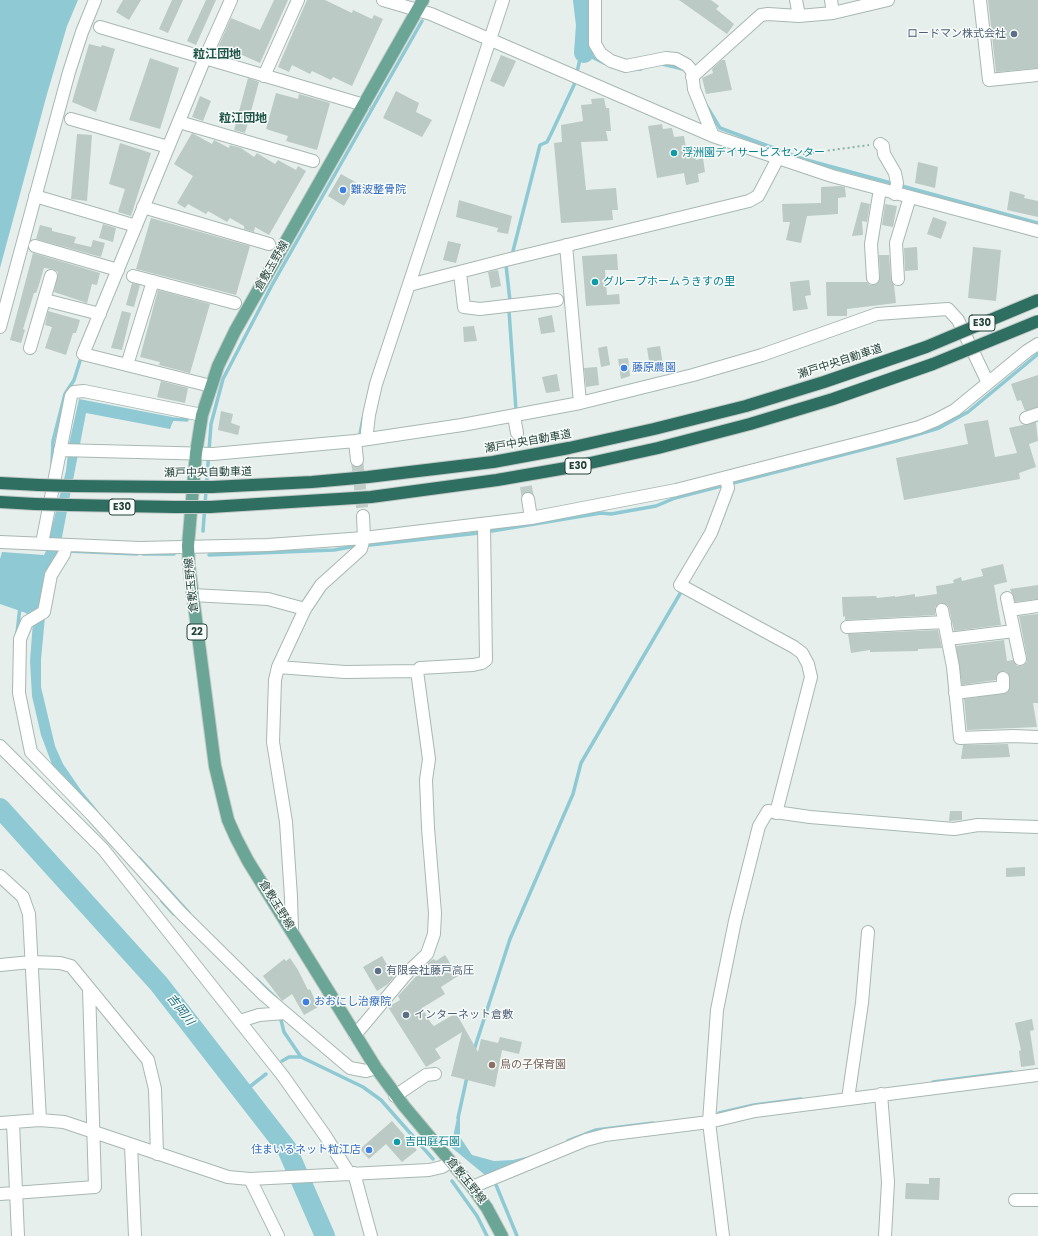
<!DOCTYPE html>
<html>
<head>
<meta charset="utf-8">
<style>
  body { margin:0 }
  canvas { display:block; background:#e6efeb }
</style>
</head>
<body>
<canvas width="1038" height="1236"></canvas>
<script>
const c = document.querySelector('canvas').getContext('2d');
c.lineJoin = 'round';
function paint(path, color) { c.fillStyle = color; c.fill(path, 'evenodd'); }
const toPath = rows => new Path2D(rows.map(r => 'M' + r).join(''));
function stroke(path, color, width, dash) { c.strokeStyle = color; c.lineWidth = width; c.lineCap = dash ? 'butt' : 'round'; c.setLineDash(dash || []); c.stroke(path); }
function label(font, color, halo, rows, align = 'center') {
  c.font = font + ' Poppins,"Noto Sans JP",sans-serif'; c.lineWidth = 3; c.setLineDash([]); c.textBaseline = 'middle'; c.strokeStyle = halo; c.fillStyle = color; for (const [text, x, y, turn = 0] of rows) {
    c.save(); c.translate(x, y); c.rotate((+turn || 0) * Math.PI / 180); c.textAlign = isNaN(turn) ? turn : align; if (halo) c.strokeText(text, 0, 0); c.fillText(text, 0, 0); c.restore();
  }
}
paint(toPath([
  [0,0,78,0,67,26,47,94,0,268],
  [79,399,172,417,173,421,170,429,86,413,62,537,57,552,59,556,45,617,41,659,41,687,55,746,63,764,85,796,82,798,53,767,41,735,32,696,30,661,33,622,26,613,0,604,0,559,2,552,44,555,46,551,66,471,69,444],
  [458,1113,460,1114,460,1137,472,1155,494,1161,513,1160,530,1156,530,1157,485,1175,451,1147]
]), '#8ec9d4');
stroke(toPath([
  [662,64,683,69],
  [627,70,641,69],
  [706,105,720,128,803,159,1038,223],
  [513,251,540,145,547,142,551,134,574,85,580,59,584,53,604,63],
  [507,263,506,265,510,301],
  [509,311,516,410],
  [171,422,172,419,187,420],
  [360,434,363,418],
  [52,465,53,441,65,394,74,380,80,361],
  [203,531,211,424,223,379,272,285,422,21],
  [492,531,601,513,611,514,656,506,675,498,896,441,939,428,968,412,1038,354],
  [370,545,479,533],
  [67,551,137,554],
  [143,554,174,554],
  [209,555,334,550,356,546],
  [17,633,20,607],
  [82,794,96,811],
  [139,858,189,913],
  [162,901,174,914],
  [256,979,276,998],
  [280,1016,284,1032,301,1057,363,1087,381,1100,433,1159],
  [474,1050,510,939,573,794,581,763,681,592],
  [282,1061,289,1057,301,1057],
  [933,1082,1012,1072],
  [243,1092,266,1074],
  [719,1113,754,1105,801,1099],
  [458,1118,467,1077],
  [568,1141,596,1130,653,1123],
  [494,1180,517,1236],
  [452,1181,477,1216,487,1236]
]), '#8ec9d4', 3.5);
stroke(toPath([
  [583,0,586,25,584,53],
  [0,808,159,984,287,1149,325,1236]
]), '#8ec9d4', 20);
paint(toPath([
  [123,0,141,0,129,20,116,12],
  [172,0,183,0,168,33,159,29],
  [206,0,216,0,196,45,187,41],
  [274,0,288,0,260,63,240,54,237,60,216,52,231,18,260,30],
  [307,0,325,0,352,13,353,10,372,19,374,15,383,19,352,86,333,77,331,80,312,71,310,74,292,65,289,72,278,67],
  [679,0,711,0,719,6,716,9,734,24,727,34],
  [988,0,1038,0,1038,68,996,72],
  [89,44,101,47,102,45,115,49,96,112,72,102],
  [501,55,516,61,504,87,490,81],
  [150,58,179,68,160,129,129,120],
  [722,60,725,60,732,90,706,94,702,78,713,73,712,69],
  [248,78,259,82,245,133,234,130],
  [396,91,419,103,416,112,432,120,422,137,383,118],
  [276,93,298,99,299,94,330,103,317,150,286,141,288,136,266,129],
  [200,96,211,101,203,121,192,117],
  [604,98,606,108,609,108,611,131,606,131,608,141,581,142,586,190,616,188,618,210,612,210,613,220,561,223,554,143,562,142,561,125,583,121,581,105,592,104,591,99],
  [662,124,663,129,672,128,674,137,684,136,686,148,693,147,696,160,703,158,705,172,698,174,699,182,686,185,684,173,657,178,648,126],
  [192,133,212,144,214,140,229,148,230,145,241,148,254,157,257,153,275,164,278,160,296,170,298,166,306,171,269,235,255,227,254,232,244,229,244,226,230,218,227,222,208,211,206,214,188,204,185,208,177,203,193,176,174,164],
  [77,134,92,135,87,201,71,199],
  [120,143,151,153,131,216,118,212,125,189,109,184],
  [918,162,938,167,935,188,915,183],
  [341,174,357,183,344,206,328,196],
  [840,186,845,187,846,197,838,198,838,214,807,216,801,243,786,240,790,222,783,222,782,204,821,203,821,187],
  [1010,191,1025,195,1024,198,1038,201,1038,217,1007,210],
  [459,200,512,216,508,234,497,232,498,228,456,217],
  [861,202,870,204,867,222,862,221,863,235,852,236],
  [885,204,897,206,893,227,882,225],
  [933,217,947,222,941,239,927,234],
  [151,218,250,246,236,295,136,269],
  [103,224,116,228,113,242,99,238],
  [40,225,52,228,52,231,76,237,74,243,91,247,93,240,105,243,101,257,36,239],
  [448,241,461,244,456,263,443,260],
  [917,247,918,270,905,271,904,248],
  [973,247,1001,250,996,301,968,298],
  [33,253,100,273,97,285,92,284,87,303,54,292,58,272,53,269,44,268,38,288,36,293,34,293,23,329,25,330,21,343,10,340],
  [617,254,618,270,605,270,607,295,619,294,620,304,586,306,582,256],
  [879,255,889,255,891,279,894,285,896,303,847,309,847,316,827,316,826,282,867,282,870,285,877,284,880,278],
  [498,270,501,286,491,288,488,272],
  [809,280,811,295,805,296,808,309,793,311,790,282],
  [132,283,140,285,134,307,126,305],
  [158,290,210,304,190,373,159,365,160,362,140,357],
  [48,311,80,320,76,333,73,333,66,355,45,348,52,327,45,325],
  [122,311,131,313,122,350,111,348],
  [552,315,555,332,541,334,538,318],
  [474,326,477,341,464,342,463,327],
  [607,346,610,365,601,367,598,348],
  [660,346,663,365,650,367,647,348],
  [628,358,630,376,621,379,618,359],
  [597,367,599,385,586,387,584,368],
  [557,374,560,391,546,393,542,377],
  [1038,375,1038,407,1025,411,1021,400,1017,401,1011,384],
  [161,381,188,388,185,403,157,397],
  [221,411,233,414,231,423,240,426,238,435,218,430],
  [988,420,995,457,1017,453,1009,428,1036,422,1038,441,1029,444,1036,467,1019,473,1020,479,904,500,896,458,968,444,964,424],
  [1003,564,1007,582,994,585,1001,625,954,631,949,608,947,605,941,603,935,607,935,615,845,620,845,616,843,617,842,597,876,596,877,598,895,596,895,597,915,594,915,597,937,594,936,586,954,583,953,580,961,577,962,581,983,576,981,569],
  [1038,585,1038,599,1015,602,1010,589],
  [1038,614,1038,703,1033,703,1037,727,967,730,964,699,1007,693,1010,687,1010,678,1007,672,1003,671,997,674,996,680,962,685,956,646,1004,640,1007,661,1013,660,1017,666,1022,666,1027,662,1027,658,1019,616],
  [938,630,942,648,918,649,918,651,870,652,870,650,851,653,848,634],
  [1008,744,1010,757,961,759,963,745],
  [950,811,962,811,962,820,949,821],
  [1025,867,1025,876,1006,877,1006,868],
  [445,955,458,976,441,987,445,994,422,1008,431,1023,434,1026,456,1013,478,1052,481,1039,498,1043,500,1037,522,1042,519,1054,502,1050,495,1087,451,1076,462,1032,435,1049,441,1058,426,1067,388,1007,400,1000,398,996,430,961,434,959,436,961],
  [382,956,394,977,388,984,377,991,363,967],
  [290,958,298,970,308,990,310,989,318,1007,304,1015,292,994,282,1001,263,976,284,959,286,961],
  [1032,1019,1034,1030,1030,1031,1035,1065,1021,1067,1019,1051,1021,1050,1015,1023],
  [392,1121,417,1150,402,1162,386,1144,369,1159,360,1149],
  [929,1178,940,1178,939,1200,905,1199,906,1183,929,1184]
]), '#bbcac4');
stroke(toPath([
  [517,433,528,499],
  [357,460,363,516]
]), '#bfccc8', 12, [12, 6]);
const minor = toPath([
  [383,0,431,14,713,136,832,176,1038,231],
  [595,0,595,44,601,54,611,61,626,66,666,58,676,59,687,65,692,71,694,89,713,136],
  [796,0,799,16],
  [831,0,833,13],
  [980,0,989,80,1038,75],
  [100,27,364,105],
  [264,76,298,0],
  [692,77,761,15,768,14,799,16,833,13,888,0],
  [71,119,168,147],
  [179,122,313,161],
  [880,144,883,146,884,154,895,173,897,183,895,194],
  [35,196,136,226],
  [143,207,269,244],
  [566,245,580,403],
  [35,246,118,270],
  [460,273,464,307,480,309,557,300],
  [133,276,235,303],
  [873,278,871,244,880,189],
  [898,279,896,243,910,197],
  [409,285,506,260,749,201,758,196,778,158],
  [45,300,100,314],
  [0,327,69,72,82,32,95,0],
  [30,348,51,276],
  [127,365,153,281],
  [211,386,83,354,205,58,231,0],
  [514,416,517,433],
  [1026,418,1038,414],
  [368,439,367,432,369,415,376,384,503,0],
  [355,441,357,460],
  [60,450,213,454,355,441,462,425,580,403,693,375,762,355,877,314,948,309,958,320,988,383],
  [726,478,728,488,711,533,680,585,794,647,802,653,808,664,811,677,776,813],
  [528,499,531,518],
  [0,542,140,548,268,545,364,538,531,518,676,490,875,439,919,427,936,420,955,410,1027,351,1038,344],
  [42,543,71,396,74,392,84,391,202,415],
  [66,545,64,554,51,575,44,612,27,622,20,639,19,693,31,752,92,815,181,913,264,995,350,1068,366,1071,376,1068],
  [192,595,268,599,305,609],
  [1007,598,1020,659],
  [942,610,953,667,960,738,1013,736,1038,737],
  [1010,610,1038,606],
  [847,627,945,622],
  [948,639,1014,631],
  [278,667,345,672,417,671,429,759,426,780,428,828,435,913,434,934,427,954,408,972,355,1035],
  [417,671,420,668,473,665,482,663,486,660,484,524],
  [955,693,1003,687,1003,678],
  [0,746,103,849,283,1076,324,1134,349,1173],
  [0,876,23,897,29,914,40,1120],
  [292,930,291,897,286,822,273,742,275,680,278,667,305,609,321,585,361,549,364,538,363,516],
  [0,965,31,962,60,963,71,966,89,988,95,1187,0,1194],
  [89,988,148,1060,155,1089,157,1154],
  [240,1021,259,1015,285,1013],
  [881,1094,888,1182,885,1236],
  [395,1096,426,1075,435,1074],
  [848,1099,862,1003,868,932],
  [0,1123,40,1120,64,1122,228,1177,250,1179,429,1170,442,1167,450,1162],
  [13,1123,18,1236],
  [131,1145,135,1236],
  [354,1173,371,1236],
  [250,1179,278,1236],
  [472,1187,586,1140,605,1135,709,1122,755,1111,1038,1075],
  [1015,1200,1038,1200],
  [723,1236,709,1122,717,1010,735,921,759,826,768,811,810,817,954,829,978,825,1038,827]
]);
const major = toPath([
  [423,0,235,331,218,366,202,415,196,453,188,546,189,566,215,766,228,820,236,838,248,861,376,1068,404,1106,472,1187,487,1208,502,1236]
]);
const highway = toPath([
  [0,483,39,485],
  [73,486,178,487],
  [212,487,312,482,368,477,493,462,569,448,654,429,746,406,824,382,926,347],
  [0,502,35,504],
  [69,505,175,507],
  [210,507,371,497,497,480,572,467,658,448,750,424,833,399,933,364]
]);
stroke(minor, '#a8b8b2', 14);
stroke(major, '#c2cac8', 14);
stroke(highway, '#c2cac8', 14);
stroke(toPath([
  [803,154,869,145]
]), '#86b3a5', 2, [2, 3]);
stroke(minor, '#fff', 12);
stroke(major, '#6aa596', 12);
stroke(highway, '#2f6f62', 12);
const highwayBridge = toPath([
  [926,347,1038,300],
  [933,364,1038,321],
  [39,485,73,486],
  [178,487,212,487],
  [35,504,69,505],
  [175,507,210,507]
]);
stroke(highwayBridge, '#c2cac8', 14, []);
stroke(highwayBridge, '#2f6f62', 12);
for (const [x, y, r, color] of [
  [1014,34,4,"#5c6f8a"],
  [674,153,4,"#0f9aa8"],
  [343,190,4,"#3f7fe0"],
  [595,282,4,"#0f9aa8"],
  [624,368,4,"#3f7fe0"],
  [378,971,4,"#5c6f8a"],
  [306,1002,4,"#3f7fe0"],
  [406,1015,4,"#5c6f8a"],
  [492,1065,4,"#8d6e63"],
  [397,1142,4,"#0f9aa8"],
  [369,1150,4,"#3f7fe0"]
]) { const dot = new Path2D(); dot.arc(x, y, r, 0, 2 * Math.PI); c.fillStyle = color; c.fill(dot); stroke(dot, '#f7fbf9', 1.5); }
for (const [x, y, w] of [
  [982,323,26],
  [578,466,26],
  [122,507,26],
  [197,632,20]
]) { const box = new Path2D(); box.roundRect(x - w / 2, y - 8, w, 16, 3); c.fillStyle = '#f7fbf9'; c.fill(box); stroke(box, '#24423a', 1); }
label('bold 10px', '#24423a', null, [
  ["E30",982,323],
  ["E30",578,466],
  ["E30",122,507],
  ["22",197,632]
]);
label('11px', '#4e5e75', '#f7fbf9', [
  ["ロードマン株式会社",1006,34,"right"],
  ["有限会社藤戸高圧",386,971],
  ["インターネット倉敷",414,1015]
], 'left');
label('11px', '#0d838f', '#f7fbf9', [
  ["浮洲園デイサービスセンター",682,153],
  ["グループホームうきすの里",603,282],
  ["吉田庭石園",405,1142]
], 'left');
label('11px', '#366cbe', '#f7fbf9', [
  ["難波整骨院",351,190],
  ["藤原農園",632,368],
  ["おおにし治療院",314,1002],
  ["住まいるネット粒江店",361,1150,"right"]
], 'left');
label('11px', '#24423a', '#f7fbf9', [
  ["倉敷玉野線",272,266,-60],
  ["瀬戸中央自動車道",840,362,-18],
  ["瀬戸中央自動車道",528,442,-10],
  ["瀬戸中央自動車道",208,473,-1],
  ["倉敷玉野線",192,585,-96],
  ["倉敷玉野線",276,905,58],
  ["倉敷玉野線",466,1181,51]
]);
label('11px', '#785e54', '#f7fbf9', [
  ["鳥の子保育園",500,1065]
], 'left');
label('bold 12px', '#1f5548', '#f7fbf9', [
  ["粒江団地",217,55],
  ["粒江団地",243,119]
]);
label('italic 12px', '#1c6f80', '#f7fbf9', [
  ["吉岡川",180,1010,52]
]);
</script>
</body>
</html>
